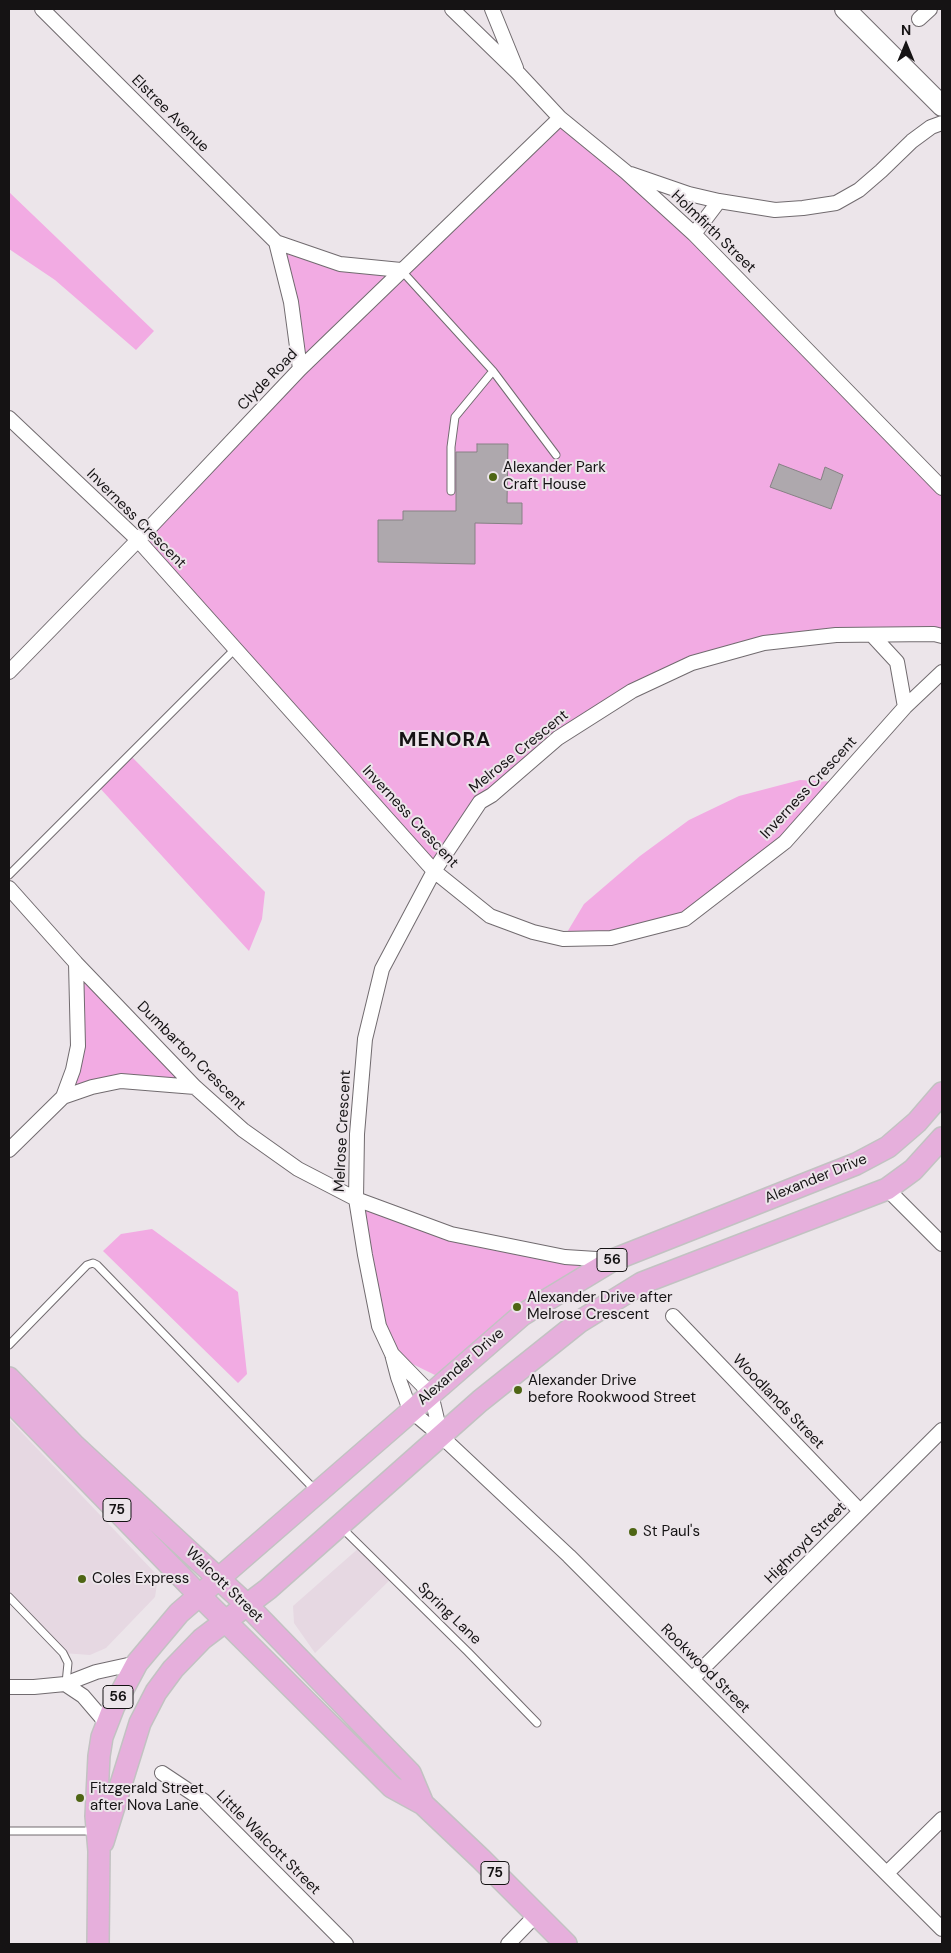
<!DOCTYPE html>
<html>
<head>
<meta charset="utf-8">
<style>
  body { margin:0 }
  #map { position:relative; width:951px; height:1953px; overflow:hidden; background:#ece5ea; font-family:"DM Sans",sans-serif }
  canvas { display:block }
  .frame { position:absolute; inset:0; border:10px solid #151314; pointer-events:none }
  .north { position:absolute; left:881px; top:20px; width:50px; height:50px; -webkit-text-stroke:4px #ece5ea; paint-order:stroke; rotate:0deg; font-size:14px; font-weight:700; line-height:20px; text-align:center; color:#151314 }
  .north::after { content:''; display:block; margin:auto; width:18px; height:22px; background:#151314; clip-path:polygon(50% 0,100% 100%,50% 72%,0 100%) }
</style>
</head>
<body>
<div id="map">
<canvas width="951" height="1953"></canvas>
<div class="frame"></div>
<div class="north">N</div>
</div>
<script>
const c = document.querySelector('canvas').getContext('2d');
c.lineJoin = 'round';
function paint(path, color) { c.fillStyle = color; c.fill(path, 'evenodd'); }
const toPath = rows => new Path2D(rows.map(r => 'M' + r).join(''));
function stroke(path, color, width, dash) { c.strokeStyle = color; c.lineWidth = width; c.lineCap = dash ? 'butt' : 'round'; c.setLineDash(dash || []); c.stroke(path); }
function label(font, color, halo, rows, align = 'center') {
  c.font = font + ' "DM Sans",sans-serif'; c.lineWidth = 4; c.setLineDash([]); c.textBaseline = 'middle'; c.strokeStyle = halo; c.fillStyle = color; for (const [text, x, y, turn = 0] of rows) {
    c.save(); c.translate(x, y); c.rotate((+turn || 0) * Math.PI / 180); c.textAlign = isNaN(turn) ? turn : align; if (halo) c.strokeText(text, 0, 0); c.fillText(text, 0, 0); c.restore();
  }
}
paint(toPath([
  [9,1419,157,1575,157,1584,155,1597,106,1648,90,1655,63,1653,9,1598],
  [360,1547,392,1578,315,1653,294,1623,293,1606]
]), '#e6d8e2');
paint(toPath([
  [560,118,626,172,942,488,942,636,764,643,632,691,480,802,434,871,138,540,300,369,276,242,340,264,401,270],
  [9,192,154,331,136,350,55,280,9,249],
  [130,755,265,892,262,919,249,951,98,786],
  [800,780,838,782,785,842,685,919,611,938,563,939,584,904,640,856,689,820,739,796],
  [76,963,195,1087,121,1081,63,1097,78,1046],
  [356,1199,451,1234,613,1260,437,1376,392,1354],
  [152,1229,238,1292,247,1374,238,1383,103,1251,121,1234]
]), '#f2abe3');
const building = toPath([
  [477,444,508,444,507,503,522,503,522,524,475,523,475,564,378,562,378,520,403,520,403,511,456,511,456,452,477,452,477,444],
  [779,464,821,480,825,467,843,475,831,509,770,487,779,464]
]);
paint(building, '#aea8ad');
stroke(building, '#878185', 1);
const lane = toPath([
  [401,270,493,371,556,455],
  [451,491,451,447,455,417,493,371],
  [9,875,235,649],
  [9,1345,87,1265,93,1263,97,1265,316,1491],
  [342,1528,468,1652,537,1723],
  [9,1597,63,1653,68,1663,66,1683],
  [9,1831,96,1831]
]);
const street = toPath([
  [42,9,276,242,340,264,401,270],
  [452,9,519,74,560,118,626,172,694,234,942,488],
  [492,9,516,68],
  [919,19,930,9],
  [631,174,689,194,719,201,775,210,803,208,836,203,859,190,881,171,912,141,931,127,942,123],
  [694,234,719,201],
  [276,242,291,302,300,369],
  [9,418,138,540,434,871,490,916,533,932,563,939,611,938,685,919,785,842,905,707,942,672],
  [872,635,897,662,905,707],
  [942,636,934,634,836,635,764,643,692,663,632,691,558,738,492,795,480,802,434,871,382,969,365,1039,357,1134,356,1199,365,1255,379,1326,392,1354,398,1377,410,1410,441,1436,569,1556,942,1929],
  [9,672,138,540,300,369,560,118],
  [9,888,76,963,195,1087,243,1130,298,1169,356,1199,451,1234,565,1257,612,1260],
  [63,1097,92,1087,121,1081,195,1087],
  [9,1150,63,1097,73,1070,78,1046,76,963],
  [887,1189,942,1244],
  [673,1316,860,1511],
  [392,1354,431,1394,441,1436],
  [692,1679,942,1430],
  [65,1684,83,1696,107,1724],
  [9,1687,34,1687,65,1684,96,1672,137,1663],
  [162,1773,204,1801,346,1944],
  [887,1873,942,1819],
  [508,1944,536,1915]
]);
const secondary = toPath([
  [845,9,942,106]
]);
const primary = toPath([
  [9,1378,75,1446,246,1604,410,1773,423,1804],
  [9,1400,199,1595,392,1787,423,1804,481,1859,566,1944],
  [103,1842,140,1723,156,1692,173,1669,202,1639,268,1589,480,1401,579,1322,642,1283,887,1189,913,1170,942,1138],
  [98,1944,99,1851,96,1816,99,1756,102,1737,114,1706,137,1663,179,1613,522,1315,613,1260,856,1164,888,1147,917,1122,942,1093]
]);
stroke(lane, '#716b6f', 9);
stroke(street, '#716b6f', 16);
stroke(secondary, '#716b6f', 22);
stroke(primary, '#c2c2c2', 24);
stroke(lane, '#fff', 7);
stroke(street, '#fff', 14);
stroke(secondary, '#fff', 20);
stroke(primary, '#e6afdc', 21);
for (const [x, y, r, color] of [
  [493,477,5,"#4e6514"],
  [517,1307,5,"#4e6514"],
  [518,1390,5,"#4e6514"],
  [633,1532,5,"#4e6514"],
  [82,1579,5,"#4e6514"],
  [80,1798,5,"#4e6514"]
]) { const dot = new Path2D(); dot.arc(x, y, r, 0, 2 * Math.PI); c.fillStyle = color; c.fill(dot); stroke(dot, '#ece5ea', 2); }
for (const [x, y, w] of [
  [612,1260,30],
  [117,1510,28],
  [118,1697,30],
  [495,1873,28]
]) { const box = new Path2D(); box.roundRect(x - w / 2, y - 11.5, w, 23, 4); c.fillStyle = '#ece5ea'; c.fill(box); stroke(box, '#151314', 1); }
label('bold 14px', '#151314', null, [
  ["56",612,1260],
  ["75",117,1510],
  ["56",118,1697],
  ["75",495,1873]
]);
label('15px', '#151314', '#ece5ea', [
  ["Elstree Avenue",170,114,45],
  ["Holmfirth Street",713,232,44],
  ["Clyde Road",268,380,-46],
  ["Inverness Crescent",136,519,45],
  ["Melrose Crescent",519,752,-39],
  ["Inverness Crescent",809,788,-47],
  ["Inverness Crescent",410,817,47],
  ["Dumbarton Crescent",191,1056,45],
  ["Melrose Crescent",343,1131,-87],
  ["Alexander Drive",816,1179,-22],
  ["Alexander Drive",461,1367,-41],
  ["Woodlands Street",778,1402,46],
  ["Highroyd Street",806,1543,-45],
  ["Walcott Street",224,1585,44],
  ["Spring Lane",449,1614,44],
  ["Rookwood Street",705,1669,45],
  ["Little Walcott Street",268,1843,45]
]);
label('15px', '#151314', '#ece5ea', [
  ["Alexander Park",503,468],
  ["Craft House",503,485],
  ["Alexander Drive after",527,1298],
  ["Melrose Crescent",527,1315],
  ["Alexander Drive",528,1381],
  ["before Rookwood Street",528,1398],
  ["St Paul's",643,1532],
  ["Coles Express",92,1579],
  ["Fitzgerald Street",90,1789],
  ["after Nova Lane",90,1806]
], 'left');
c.letterSpacing = '1px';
label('bold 20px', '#151314', '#ece5ea', [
  ["MENORA",445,741]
]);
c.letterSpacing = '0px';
</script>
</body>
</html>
